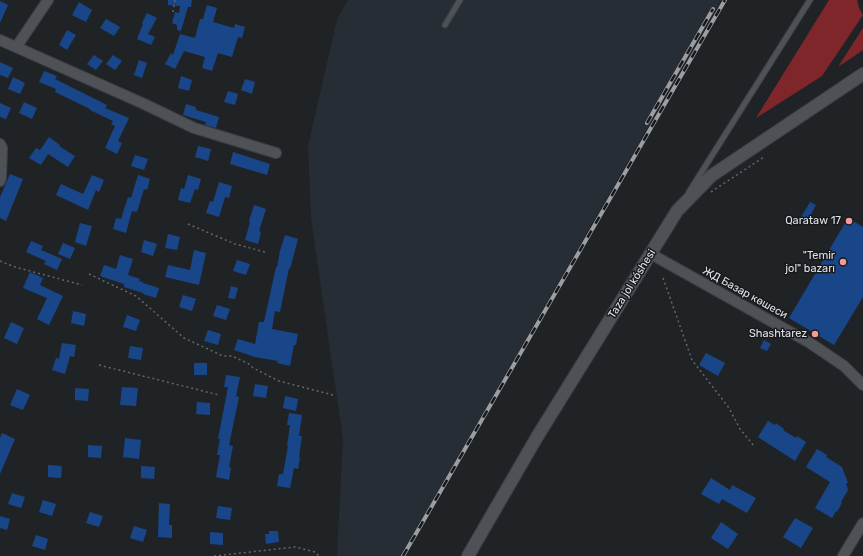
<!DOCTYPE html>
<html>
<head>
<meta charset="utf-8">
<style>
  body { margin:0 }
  canvas { display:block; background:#202326 }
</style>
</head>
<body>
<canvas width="863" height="556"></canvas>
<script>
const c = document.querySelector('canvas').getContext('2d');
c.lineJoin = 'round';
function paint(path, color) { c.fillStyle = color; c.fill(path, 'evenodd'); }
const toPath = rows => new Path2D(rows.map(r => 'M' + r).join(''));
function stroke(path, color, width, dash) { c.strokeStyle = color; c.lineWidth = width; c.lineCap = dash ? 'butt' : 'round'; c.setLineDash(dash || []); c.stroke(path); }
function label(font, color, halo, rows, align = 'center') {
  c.font = font + ' Rubik,sans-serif'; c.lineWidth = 3; c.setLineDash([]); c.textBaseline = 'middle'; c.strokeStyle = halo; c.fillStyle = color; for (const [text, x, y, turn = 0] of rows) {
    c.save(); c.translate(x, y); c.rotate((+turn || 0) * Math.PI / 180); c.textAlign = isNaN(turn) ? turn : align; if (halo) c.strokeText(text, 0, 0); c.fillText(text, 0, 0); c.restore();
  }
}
paint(toPath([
  [348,0,721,0,401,556,337,556,343,439,311,218,308,146,337,20]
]), '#272d35');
paint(toPath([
  [829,0,857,0,859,8,863,15,822,76,756,118],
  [863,28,863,50,838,67]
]), '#7f262b');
paint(toPath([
  [168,0,192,0,191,7,188,7,181,31,177,30,177,25,172,23,175,12,179,13,180,6,168,5],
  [0,1,8,5,0,23],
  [79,2,92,10,86,22,72,15],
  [207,5,217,8,213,22,234,28,235,24,245,27,242,38,238,37,232,57,218,53,212,71,202,68,205,57,184,51,175,69,165,64,171,53,173,55,180,34,195,38,200,19,203,19],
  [147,13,157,18,148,34,155,37,151,45,137,39,143,24,142,23],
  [106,19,120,27,114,36,100,28],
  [67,30,76,35,67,50,59,45],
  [94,55,103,61,96,70,87,64],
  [113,55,122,61,115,70,106,64],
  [139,60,147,63,142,78,134,75],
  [0,62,13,68,8,78,0,75],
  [44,71,57,76,55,79,107,105,105,108,129,118,118,141,122,143,117,154,105,148,115,126,111,124,113,121,90,110,90,109,55,92,56,89,39,82],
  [181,76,192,80,189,91,178,88],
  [13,77,25,83,20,94,8,89],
  [245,79,255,82,252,94,241,90],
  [228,91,238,94,235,105,224,102],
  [24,102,37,108,32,119,19,113],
  [0,103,11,108,6,119,0,117],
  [186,104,196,107,196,110,219,117,216,128,205,125,206,122,183,115],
  [49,137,60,145,59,146,75,156,68,167,48,154,41,165,29,158,36,148,40,150],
  [198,146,211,149,208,161,195,157],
  [233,152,270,164,267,175,230,164],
  [135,155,148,159,144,170,131,166],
  [10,174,23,179,6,221,0,218,0,197],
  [92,175,104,180,99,192,96,190,88,210,56,195,61,184,83,194],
  [138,175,150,179,147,190,144,189,137,212,132,211,126,233,113,229,116,218,121,219,128,197,131,198],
  [188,175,201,179,198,190,195,189,190,203,178,200,181,188,184,189],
  [219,182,232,186,229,198,225,197,219,217,206,213,210,201,213,202],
  [810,202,816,205,806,223,800,219],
  [254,205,266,209,259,231,261,232,258,244,245,240,250,222,249,221],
  [848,218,863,227,863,297,834,345,789,318],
  [80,223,92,226,86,246,75,242],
  [168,234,180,237,177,250,165,248],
  [285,235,298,239,290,269,289,268,280,312,275,311,272,329,298,334,296,345,294,345,290,366,277,363,278,361,255,357,234,350,238,339,255,344,259,322,264,322,276,267,277,267,280,251],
  [144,240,157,244,153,256,141,252],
  [31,241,43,246,41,250,62,259,57,270,44,264,46,261,26,252],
  [63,243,75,248,70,259,58,254],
  [194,250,206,253,199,285,165,277,168,265,190,270],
  [120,255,133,259,128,275,140,279,139,281,143,282,143,283,159,288,156,298,143,294,143,293,124,287,124,284,100,276,104,265,116,269],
  [237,260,250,264,246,275,233,271],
  [30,272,43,278,40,285,63,296,49,325,37,319,47,298,23,288],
  [231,286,238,288,235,299,228,298],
  [183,295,196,299,192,311,179,307],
  [217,305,230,309,226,320,213,316],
  [73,311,86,314,84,326,71,323],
  [127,315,140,320,136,331,123,327],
  [11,322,24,328,17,344,4,338],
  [208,330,221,334,218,345,204,341],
  [764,340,771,344,767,351,760,348],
  [62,343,76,345,74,357,70,356,65,374,52,370,56,358,59,359],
  [130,346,143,348,141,360,128,358],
  [706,353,725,363,718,376,699,365],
  [194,363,207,363,207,375,194,375],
  [226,375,240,377,236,396,239,397,229,445,233,446,229,467,231,468,229,480,216,477,220,455,217,455,220,439,218,439,228,387,224,387],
  [255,384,268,386,266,398,253,396],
  [122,387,138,388,136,406,120,405],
  [75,388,89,389,88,401,75,400],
  [17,389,30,395,23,410,10,405],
  [285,396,298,399,296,411,283,408],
  [197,402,210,403,210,415,196,414],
  [289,413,302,415,299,436,302,436,299,457,300,457,298,469,294,468,290,488,277,486,279,474,283,474,288,446,287,446,290,425,287,425],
  [768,421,775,425,776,423,784,429,783,430,796,438,797,436,806,442,795,461,758,437],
  [2,433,15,439,0,474,0,438],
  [125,438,141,440,139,459,123,457],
  [88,445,102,446,101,458,88,457],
  [817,449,827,455,826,457,842,467,848,483,846,483,848,490,841,502,842,503,837,512,836,511,832,518,815,508,830,482,806,467],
  [48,465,62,466,61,478,48,477],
  [141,466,155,467,154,479,141,478],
  [711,478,730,490,732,485,756,498,747,513,722,499,719,504,701,494],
  [12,493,25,497,21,508,8,504],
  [43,500,56,504,52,516,39,512],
  [159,503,170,504,169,525,172,525,172,538,158,537],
  [218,506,232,508,230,520,216,518],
  [90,512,103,516,99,527,86,523],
  [0,516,10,519,7,530,0,528],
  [795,518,813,528,801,548,783,537],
  [721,522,738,534,728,549,711,538],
  [134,526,147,530,143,542,130,538],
  [269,531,278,531,279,542,266,544,265,534,269,534],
  [210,532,223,533,223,545,210,544],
  [36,535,48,539,45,550,32,546]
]), '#184689');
const service = toPath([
  [445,25,460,0],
  [689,192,810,0]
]);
const minor = toPath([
  [0,40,142,103,194,128,276,153],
  [17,46,48,0],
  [0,144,2,148,1,177,0,181],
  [651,254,810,343,844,366,863,385],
  [843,556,863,523]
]);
const secondary = toPath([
  [468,556,537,437,677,211,711,176,863,74]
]);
stroke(service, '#3d3f42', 7);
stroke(minor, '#3d3f42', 12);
stroke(secondary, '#3d3f42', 14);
stroke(toPath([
  [173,12,175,0],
  [711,192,764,157],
  [188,224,235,244,265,252],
  [0,261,15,267,82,285],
  [89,274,136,296,184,338,223,356,232,356,249,364,253,368,279,381,333,395],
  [663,278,692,360,729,408,740,429,754,446],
  [99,365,219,395],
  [214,556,295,547,315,552,319,556]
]), '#646669', 1.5, [2, 3]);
stroke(service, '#4e5155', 5);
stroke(minor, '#4e5155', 10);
stroke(secondary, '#4e5155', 12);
const rail = toPath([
  [647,123,713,9],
  [403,556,725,0]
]);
stroke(rail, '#9c9ea1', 4);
stroke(rail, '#17191d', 2.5, [8]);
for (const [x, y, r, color] of [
  [849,221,4,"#f59b99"],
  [843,262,4,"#f59b99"],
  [815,334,4,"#f59b99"]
]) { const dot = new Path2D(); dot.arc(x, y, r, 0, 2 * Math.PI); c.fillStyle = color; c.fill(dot); stroke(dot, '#17191d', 1.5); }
label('11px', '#dfe1e4', '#17191d', [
  ["Qarataw 17",841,221],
  ["\"Temir",835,256],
  ["jol\" bazarı",835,269],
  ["Shashtarez",807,334]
], 'right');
label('11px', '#dfe1e4', '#17191d', [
  ["Taza jol kóshesi",632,284,-58],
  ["ЖД Базар көшеси",745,293,29]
]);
</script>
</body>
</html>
